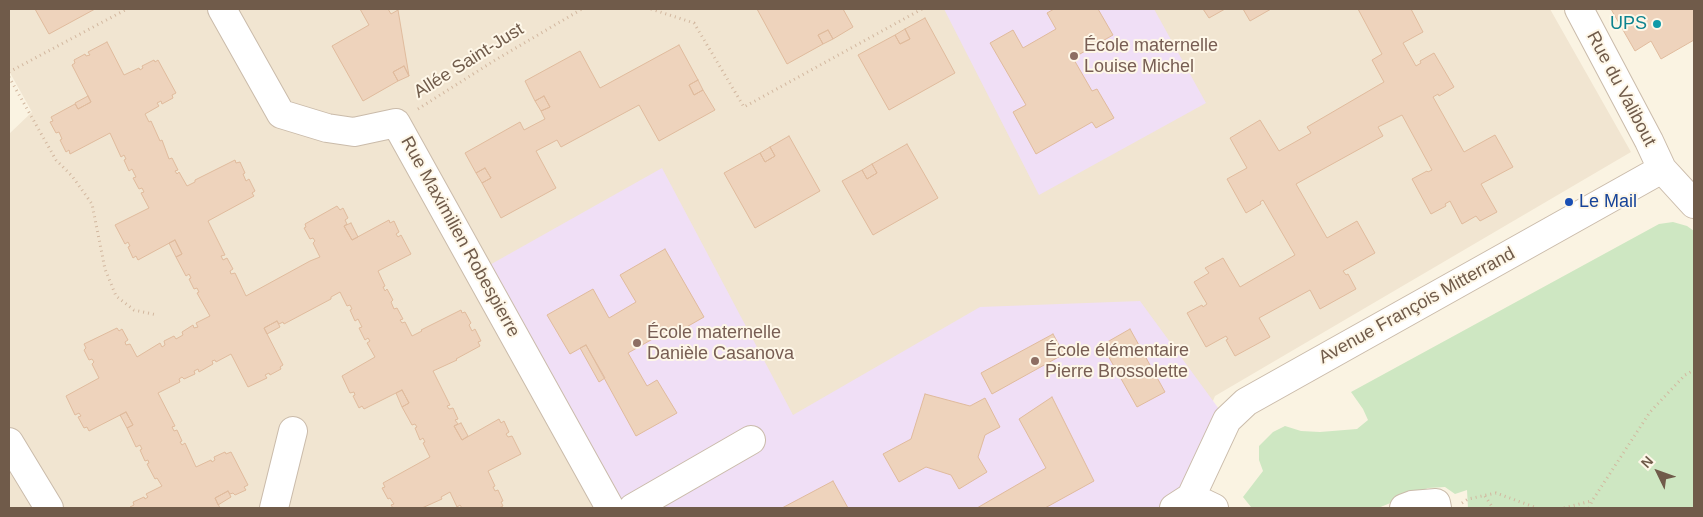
<!DOCTYPE html>
<html>
<head>
<meta charset="utf-8">
<style>
  body { margin:0 }
  #map { position:relative; width:1703px; height:517px; overflow:hidden; background:#faf3e2; font-family:Arial,sans-serif }
  canvas { display:block }
  .frame { position:absolute; inset:0; border:10px solid #705b4a; pointer-events:none }
  .north { position:absolute; left:1633px; top:447px; width:50px; height:50px; -webkit-text-stroke:4px #fef7e8; paint-order:stroke; rotate:312deg; font-size:14px; font-weight:700; line-height:20px; text-align:center; color:#705b4a }
  .north::after { content:''; display:block; margin:auto; width:18px; height:22px; background:#705b4a; clip-path:polygon(50% 0,100% 100%,50% 72%,0 100%) }
</style>
</head>
<body>
<div id="map">
<canvas width="1703" height="517"></canvas>
<div class="frame"></div>
<div class="north">N</div>
</div>
<script>
const c = document.querySelector('canvas').getContext('2d');
c.lineJoin = 'round';
function paint(path, color) { c.fillStyle = color; c.fill(path, 'evenodd'); }
const toPath = rows => new Path2D(rows.map(r => 'M' + r).join(''));
function stroke(path, color, width, dash) { c.strokeStyle = color; c.lineWidth = width; c.lineCap = dash ? 'butt' : 'round'; c.setLineDash(dash || []); c.stroke(path); }
function label(font, color, halo, rows, align = 'center') {
  c.font = font + ' Arial,sans-serif'; c.lineWidth = 4; c.setLineDash([]); c.textBaseline = 'middle'; c.strokeStyle = halo; c.fillStyle = color; for (const [text, x, y, turn = 0] of rows) {
    c.save(); c.translate(x, y); c.rotate((+turn || 0) * Math.PI / 180); c.textAlign = isNaN(turn) ? turn : align; if (halo) c.strokeText(text, 0, 0); c.fillText(text, 0, 0); c.restore();
  }
}
paint(toPath([
  [9,9,1550,9,1631,152,1215,396,1181,477,1133,508,9,508,9,134,32,112,9,71]
]), '#f1e5d1');
paint(toPath([
  [944,9,1154,9,1206,103,1039,195],
  [662,168,793,415,980,307,1140,301,1227,420,1174,508,610,508,479,271]
]), '#f0dff6');
paint(toPath([
  [1673,222,1687,226,1694,231,1694,508,1468,508,1467,490,1455,494,1445,487,1428,488,1378,508,1254,508,1251,507,1243,497,1263,471,1259,460,1259,446,1273,432,1285,426,1301,431,1320,432,1357,429,1368,420,1363,409,1351,392,1659,224]
]), '#cee7c2');
const building = toPath([
  [35,9,95,9,49,34,35,9],
  [360,9,388,9,391,14,398,10,409,76,404,66,393,72,398,81,363,101,332,46,369,25,360,9],
  [757,9,843,9,853,27,833,39,828,30,818,35,823,44,787,64,757,9],
  [1054,9,1098,9,1113,35,1073,58,1092,91,1097,89,1114,118,1096,128,1092,122,1036,154,1013,112,1026,105,990,43,1013,30,1023,48,1056,29,1047,13,1054,9],
  [1203,9,1225,9,1209,18,1203,9],
  [1243,9,1271,9,1250,21,1243,9],
  [1358,9,1411,9,1423,32,1403,43,1416,66,1421,63,1420,61,1434,53,1454,87,1439,96,1438,94,1433,97,1464,152,1495,135,1513,167,1481,184,1497,212,1480,221,1476,216,1462,224,1450,201,1445,204,1446,206,1431,214,1412,179,1427,171,1428,172,1432,170,1402,115,1378,127,1383,136,1296,184,1327,238,1357,221,1375,253,1343,271,1346,275,1348,274,1356,289,1320,309,1310,290,1259,318,1270,337,1235,356,1226,340,1228,339,1226,336,1206,347,1187,313,1202,305,1203,307,1207,304,1194,282,1209,273,1205,268,1223,258,1240,287,1295,255,1263,200,1260,202,1261,204,1246,213,1227,179,1247,168,1230,138,1260,120,1279,151,1311,133,1307,127,1384,82,1372,60,1382,54,1358,9],
  [1611,9,1694,9,1694,40,1661,59,1651,41,1635,51,1611,9],
  [925,18,955,73,889,110,858,55,895,35,900,44,910,39,905,29,925,18],
  [905,29,910,39,900,44,895,35,905,29],
  [828,30,833,39,823,44,818,35,828,30],
  [107,42,124,75,139,68,140,70,143,68,142,66,154,60,155,62,158,60,176,93,172,95,173,98,162,104,161,101,157,103,159,106,145,114,149,122,151,121,160,141,162,140,169,159,172,158,178,170,175,171,177,174,179,172,187,186,195,182,195,180,235,160,236,163,240,162,245,173,243,174,246,181,249,179,255,191,252,193,254,196,208,221,225,255,221,256,223,260,227,258,233,269,230,271,231,274,235,273,246,296,310,261,320,257,313,243,315,241,313,238,310,239,304,228,306,227,305,224,337,206,340,210,343,208,348,218,345,220,347,224,344,226,352,240,389,220,390,223,394,221,399,232,396,234,398,237,401,235,411,254,378,271,385,286,383,287,385,291,387,289,393,300,391,302,394,309,397,308,403,319,400,320,402,323,405,322,412,336,422,331,421,330,461,310,462,313,465,312,471,323,469,325,472,331,475,329,481,341,478,342,480,346,456,359,457,360,433,371,450,405,447,406,449,409,453,408,458,419,455,420,458,424,454,426,462,440,499,419,501,423,504,421,509,432,506,434,508,437,512,436,521,454,488,471,495,486,493,487,495,491,498,490,503,501,501,502,503,506,499,508,462,508,460,505,457,507,450,492,441,497,442,499,422,508,393,508,391,505,394,504,390,498,388,499,382,488,385,487,383,483,430,457,423,443,425,442,423,438,420,440,415,428,417,427,415,424,412,425,402,407,409,403,402,390,364,409,362,406,359,408,353,396,355,395,354,392,350,393,342,376,375,357,367,343,370,341,368,338,365,340,359,328,362,327,358,319,355,321,350,310,352,309,350,305,347,306,340,292,331,297,331,299,284,324,283,322,279,324,277,321,264,328,283,365,280,367,281,369,270,375,269,373,265,375,267,378,248,387,231,354,216,362,215,360,212,361,213,364,199,372,198,369,194,371,195,374,184,379,182,377,179,379,180,382,158,393,175,426,172,427,174,431,177,430,182,441,180,442,182,445,185,443,196,467,211,460,212,462,215,460,214,457,225,452,226,454,231,452,248,485,244,487,246,490,235,495,233,493,230,494,228,491,215,498,220,508,131,508,130,507,134,505,133,502,144,497,145,499,148,497,146,494,162,486,157,478,155,479,147,464,149,463,148,460,145,461,140,450,142,449,140,445,136,447,127,428,133,425,126,412,89,431,87,427,84,428,78,417,81,416,79,413,75,415,66,396,99,378,92,364,94,362,92,359,89,360,84,350,86,348,84,344,117,328,119,331,122,329,128,340,125,342,126,345,130,344,137,357,160,343,162,347,165,345,164,341,174,336,176,339,183,335,182,332,193,325,194,328,198,327,196,323,210,316,197,293,199,292,197,288,194,289,189,279,191,278,189,274,186,276,176,257,182,254,175,240,138,260,136,256,133,258,128,247,130,246,128,242,125,244,115,225,149,208,141,193,144,192,142,188,139,189,133,178,136,177,132,169,129,171,124,160,126,159,124,155,121,157,110,133,70,154,69,150,66,152,60,140,62,139,59,132,56,133,50,122,53,121,51,117,75,104,78,109,91,102,72,65,75,63,74,60,85,54,86,56,90,55,88,52,107,42],
  [679,45,698,80,689,85,694,95,703,90,715,110,659,141,639,105,561,147,557,140,536,151,556,188,501,218,482,183,491,178,485,168,476,173,465,153,520,122,524,130,545,119,541,111,550,107,544,96,535,101,525,81,580,51,600,88,679,45],
  [404,66,409,76,398,81,393,72,404,66],
  [698,80,703,90,694,95,689,85,698,80],
  [88,96,91,102,78,109,75,103,88,96],
  [544,96,550,107,541,111,535,101,544,96],
  [789,136,820,191,755,228,724,173,760,153,765,162,775,156,770,147,789,136],
  [907,144,938,198,873,235,842,181,862,170,867,179,877,173,872,164,907,144],
  [770,147,775,156,765,162,760,153,770,147],
  [872,164,877,173,867,179,862,170,872,164],
  [485,168,491,178,482,183,476,173,485,168],
  [351,223,358,237,352,240,344,226,351,223],
  [175,240,182,254,176,257,169,243,175,240],
  [665,249,704,317,676,333,672,328,628,353,647,386,657,380,677,413,636,436,586,345,570,354,547,315,593,289,609,318,636,302,620,275,665,249],
  [277,321,280,327,267,334,264,328,277,321],
  [1130,329,1165,392,1137,407,1102,345,1130,329],
  [1053,334,1064,354,992,394,981,373,1053,334],
  [586,345,605,378,599,382,580,348,586,345],
  [402,390,409,403,402,407,396,393,402,390],
  [925,394,970,406,985,398,1000,427,985,435,978,457,987,472,959,489,951,475,926,467,899,482,883,454,911,439,925,394],
  [1052,397,1094,481,1045,508,977,508,1046,468,1019,419,1052,397],
  [126,412,133,425,127,428,120,415,126,412],
  [461,423,468,436,462,440,454,426,461,423],
  [833,481,848,508,782,508,833,481],
  [228,491,231,497,218,505,215,498,228,491]
]);
paint(building, '#eed3bc');
stroke(building, '#e0bb9d', 1);
const minor = toPath([
  [222,9,281,114,327,128,354,132,396,123,610,508],
  [1579,9,1649,141,1662,169],
  [9,442,49,508],
  [1191,497,1214,508],
  [274,508,293,431],
  [633,508,751,440],
  [1174,508,1191,497,1227,420,1246,402,1662,169,1694,204],
  [1404,508,1412,505,1436,503,1437,508]
]);
stroke(minor, '#cabbaa', 30);
stroke(toPath([
  [651,9,694,23,744,107,922,9],
  [9,72,127,9],
  [9,77,56,160,72,176,92,204,105,269,116,296,134,310,157,315],
  [418,109,492,62,582,9],
  [1485,496,1493,508],
  [1462,503,1468,499,1496,493,1537,508],
  [1564,508,1591,501],
  [1589,508,1592,501,1650,412,1685,375,1694,370]
]), '#d2b79f', 3, [1, 4]);
stroke(minor, '#fff', 28);
for (const [x, y, r, color] of [
  [1657,24,5,"#0f9aa8"],
  [1074,56,5,"#8d6e63"],
  [1569,202,5,"#1a4fb4"],
  [637,343,5,"#8d6e63"],
  [1035,361,5,"#8d6e63"]
]) { const dot = new Path2D(); dot.arc(x, y, r, 0, 2 * Math.PI); c.fillStyle = color; c.fill(dot); stroke(dot, '#fef7e8', 2); }
label('18px', '#0d838f', '#fef7e8', [
  ["UPS",1647,24]
], 'right');
label('18px', '#785e54', '#fef7e8', [
  ["École maternelle",1084,46],
  ["Louise Michel",1084,67],
  ["École maternelle",647,333],
  ["Danièle Casanova",647,354],
  ["École élémentaire",1045,351],
  ["Pierre Brossolette",1045,372]
], 'left');
label('18px', '#705b4a', '#fef7e8', [
  ["Allée Saint-Just",469,61,-32],
  ["Rue du Valibout",1621,89,62],
  ["Rue Maximilien Robespierre",460,237,61],
  ["Avenue François Mitterrand",1417,306,-29]
]);
label('18px', '#164399', '#fef7e8', [
  ["Le Mail",1579,202]
], 'left');
</script>
</body>
</html>
